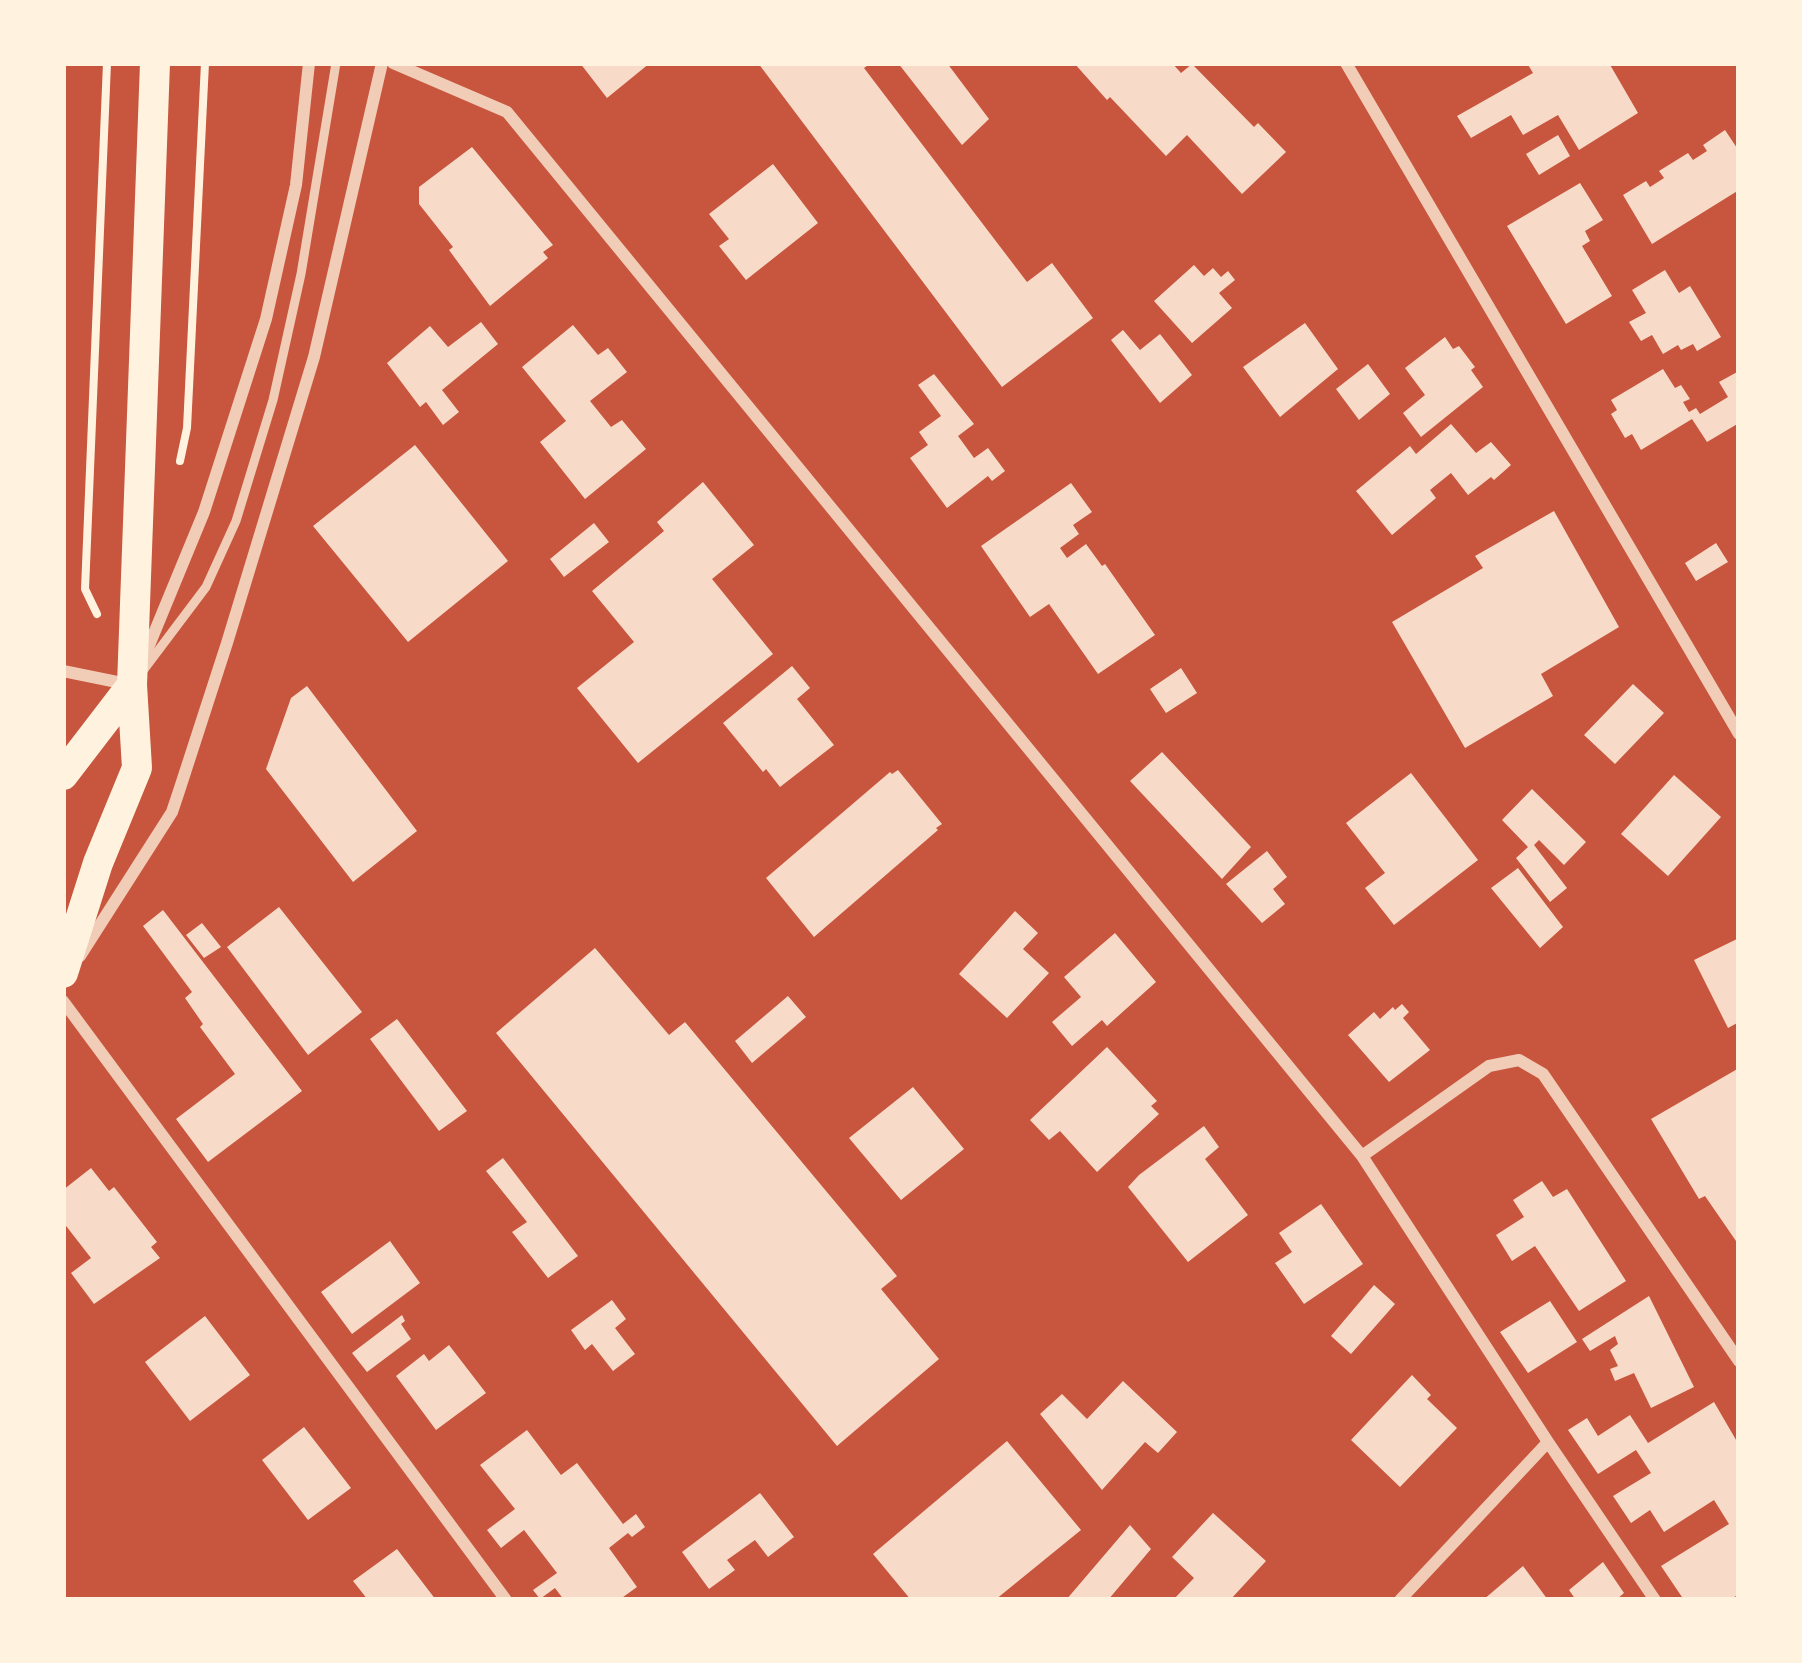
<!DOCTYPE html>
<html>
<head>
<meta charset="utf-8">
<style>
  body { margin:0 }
  #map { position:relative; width:1802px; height:1663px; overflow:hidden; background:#c8553d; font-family:Ubuntu,sans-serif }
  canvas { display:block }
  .frame { position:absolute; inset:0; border:66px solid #fff3e0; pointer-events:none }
</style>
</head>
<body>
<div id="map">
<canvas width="1802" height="1663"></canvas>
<div class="frame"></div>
</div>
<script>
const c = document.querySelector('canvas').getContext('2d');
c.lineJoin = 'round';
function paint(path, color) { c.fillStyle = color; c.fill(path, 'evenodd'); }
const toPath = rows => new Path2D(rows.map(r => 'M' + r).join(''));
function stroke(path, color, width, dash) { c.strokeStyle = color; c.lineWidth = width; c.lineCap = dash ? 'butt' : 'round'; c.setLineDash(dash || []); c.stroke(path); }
paint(toPath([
  [580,63,650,63,607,98],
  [758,63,871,63,864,68,1027,282,1052,263,1093,318,1002,387],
  [898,63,947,63,989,119,962,145],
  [1074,63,1172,63,1181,73,1192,64,1254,127,1258,123,1286,152,1242,194,1187,135,1166,156,1110,97,1107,100],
  [1527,63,1609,63,1638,113,1579,150,1558,115,1523,135,1511,115,1471,138,1457,116,1533,73],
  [1725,130,1739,151,1739,190,1652,244,1623,195,1646,181,1650,187,1664,178,1659,171,1688,153,1693,160,1707,151,1703,145],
  [1558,135,1570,156,1539,175,1526,154],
  [472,147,553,245,543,252,548,258,490,306,449,250,453,247,419,204,419,187],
  [773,164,818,223,746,280,719,246,729,239,709,214],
  [1580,183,1603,220,1585,231,1590,241,1582,246,1612,296,1566,324,1507,226],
  [1194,265,1204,276,1213,268,1221,277,1228,271,1235,280,1219,293,1232,308,1192,343,1154,301],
  [1665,270,1679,293,1690,286,1721,337,1697,351,1693,344,1681,350,1678,345,1663,354,1652,335,1641,341,1629,322,1646,313,1632,290],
  [481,322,498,344,442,390,459,412,443,425,426,402,420,407,387,363,430,326,448,347],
  [1305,323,1338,369,1280,417,1243,367],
  [573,325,598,355,608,348,627,372,590,401,611,427,622,420,646,449,585,499,540,442,566,421,522,367],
  [1123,330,1140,350,1160,334,1192,375,1160,403,1111,340],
  [1445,337,1453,349,1459,346,1475,367,1471,370,1483,387,1421,437,1403,413,1425,395,1405,368],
  [1368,364,1390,394,1359,420,1336,389],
  [1663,369,1675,388,1681,385,1690,399,1683,402,1689,412,1696,408,1700,414,1728,397,1719,382,1739,371,1739,423,1707,442,1692,419,1641,450,1632,434,1625,438,1611,414,1617,410,1611,400],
  [934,374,974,424,958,436,974,458,988,448,1005,471,992,481,988,476,947,508,910,458,928,445,919,432,941,416,918,385],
  [1451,424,1476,453,1491,442,1511,465,1494,480,1491,477,1468,495,1451,473,1430,490,1436,498,1392,535,1356,491,1410,446,1416,454],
  [415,445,508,561,408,642,313,526],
  [703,482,754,545,712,579,773,654,638,763,577,688,634,642,592,591,664,531,657,522],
  [1071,483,1092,512,1073,525,1079,534,1060,548,1067,558,1086,544,1102,566,1105,564,1155,635,1098,674,1049,604,1030,617,981,546],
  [1554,511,1619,627,1541,674,1553,696,1465,748,1392,622,1483,568,1475,556],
  [594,523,609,542,564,577,550,559],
  [1716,543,1728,562,1696,581,1685,563],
  [792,666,810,688,797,699,834,745,780,787,766,769,763,772,723,723],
  [1181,668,1197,693,1166,713,1150,689],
  [1633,684,1664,713,1615,764,1584,735],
  [307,686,417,831,353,882,266,769,291,698],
  [1162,752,1251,847,1222,879,1130,781],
  [898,770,942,824,936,828,938,830,814,937,766,878,890,772,892,774],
  [1411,773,1478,860,1394,925,1365,888,1385,873,1346,823],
  [1674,775,1721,817,1668,876,1621,834],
  [1532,789,1586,842,1564,865,1539,840,1534,845,1567,888,1550,902,1516,858,1528,847,1502,820],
  [1267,851,1287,877,1273,889,1285,904,1262,923,1226,884],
  [1518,868,1563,927,1540,948,1491,888],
  [279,907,362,1012,308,1055,227,947],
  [163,910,302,1091,208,1162,176,1119,235,1074,200,1027,203,1024,185,998,192,992,143,926],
  [1015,911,1038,933,1023,949,1049,973,1007,1018,959,974],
  [202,923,221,947,204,958,186,935],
  [1115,933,1156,982,1107,1026,1102,1020,1072,1046,1052,1022,1081,997,1064,977],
  [1739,938,1739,1022,1728,1028,1694,960],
  [595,948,669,1035,685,1022,897,1276,881,1289,939,1359,837,1446,496,1033],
  [788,996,806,1017,752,1063,735,1041],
  [1402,1004,1409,1012,1403,1018,1430,1050,1389,1082,1348,1035,1374,1012,1380,1019,1393,1007,1395,1010],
  [397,1019,467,1111,439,1131,370,1039],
  [1107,1047,1157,1101,1151,1106,1159,1114,1097,1172,1060,1131,1049,1140,1030,1120],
  [1739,1068,1739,1239,1736,1241,1705,1196,1699,1199,1651,1119],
  [913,1087,964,1149,901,1200,849,1138],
  [1204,1126,1219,1147,1205,1159,1248,1215,1188,1262,1128,1187,1139,1175],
  [503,1158,578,1256,548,1278,512,1232,527,1222,486,1171],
  [91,1168,109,1191,114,1187,157,1242,151,1247,160,1258,94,1304,71,1273,91,1258,63,1222,63,1190],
  [1542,1181,1553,1197,1567,1189,1626,1281,1579,1311,1535,1246,1512,1261,1496,1235,1524,1217,1513,1200],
  [1321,1204,1363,1264,1304,1304,1275,1263,1292,1252,1279,1233],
  [390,1241,420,1283,352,1334,321,1292],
  [1374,1285,1395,1304,1351,1354,1331,1336],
  [1649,1296,1694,1387,1651,1408,1634,1373,1615,1381,1610,1369,1618,1366,1610,1350,1618,1344,1615,1336,1590,1351,1582,1339],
  [612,1300,626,1319,615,1328,635,1354,613,1371,592,1344,585,1350,571,1330],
  [1550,1301,1577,1342,1528,1373,1500,1332],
  [402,1315,405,1321,401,1324,411,1339,367,1372,352,1353],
  [205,1316,250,1375,190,1421,145,1362],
  [449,1345,486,1393,436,1430,396,1376,424,1354,429,1361],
  [1412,1375,1431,1395,1427,1399,1457,1428,1400,1487,1351,1440],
  [1123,1381,1177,1432,1158,1453,1145,1442,1102,1490,1040,1414,1062,1394,1087,1419],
  [1714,1402,1739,1445,1739,1594,1730,1600,1684,1600,1661,1566,1729,1524,1714,1500,1664,1532,1650,1510,1631,1523,1613,1496,1651,1473,1636,1450,1598,1474,1568,1430,1587,1418,1598,1436,1630,1415,1648,1443],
  [304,1427,351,1488,308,1520,262,1460],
  [527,1430,561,1475,577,1463,623,1524,636,1514,645,1527,632,1537,628,1533,609,1548,637,1587,619,1600,564,1600,555,1588,540,1599,533,1590,557,1573,524,1530,501,1548,487,1530,515,1509,480,1465],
  [1007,1441,1081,1530,995,1600,911,1600,873,1554],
  [760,1493,794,1537,768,1557,755,1540,727,1560,735,1570,709,1589,682,1552],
  [1213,1513,1266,1561,1230,1600,1173,1600,1194,1578,1172,1557],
  [1130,1525,1151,1549,1108,1600,1066,1600],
  [397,1549,436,1600,368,1600,353,1581],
  [1603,1562,1624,1593,1616,1600,1576,1600,1569,1590],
  [1523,1566,1548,1600,1483,1600]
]), '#f7dbc8');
stroke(toPath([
  [180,461,187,428,205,63],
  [97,614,85,589,107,63]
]), '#fff3e0', 8);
stroke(toPath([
  [142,672,206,587,236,521,273,400,301,274,336,63]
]), '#f1ccb7', 9);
stroke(toPath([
  [393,63,507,112,1362,1156,1548,1442,1655,1600],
  [1346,63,1739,734],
  [143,660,204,512,266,319,296,185,309,63],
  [63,671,127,684],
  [80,956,172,812,180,788,227,643,314,357,382,63],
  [63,1001,506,1600],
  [1362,1156,1489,1066,1519,1060,1543,1074,1739,1361],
  [1400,1600,1548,1442]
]), '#f1ccb7', 12);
stroke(toPath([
  [63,775,132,685],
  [63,973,98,863,137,768,132,685,155,63]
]), '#fff3e0', 30);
</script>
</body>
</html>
